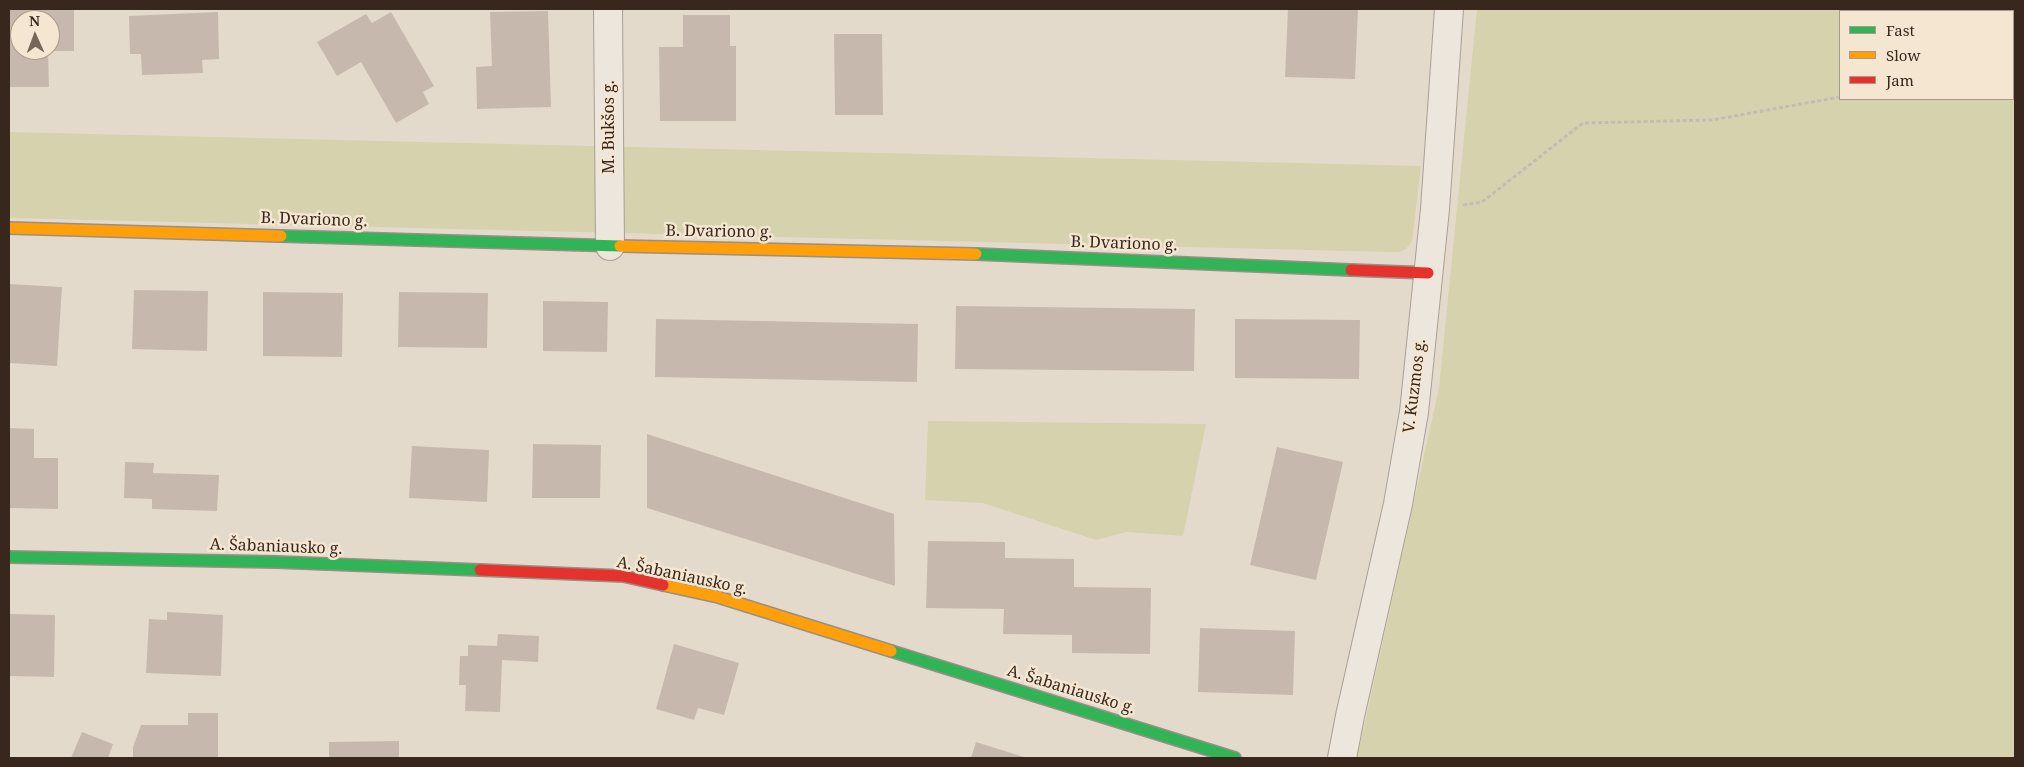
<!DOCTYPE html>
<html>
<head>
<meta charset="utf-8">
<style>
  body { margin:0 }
  #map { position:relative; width:2024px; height:767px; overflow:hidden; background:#e4dacc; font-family:"Noto Serif",serif }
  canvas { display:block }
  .frame { position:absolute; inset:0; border:10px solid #37271d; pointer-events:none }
  .legend { position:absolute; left:1839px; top:10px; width:175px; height:90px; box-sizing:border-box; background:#f5e6d1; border:1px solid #a99a89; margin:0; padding:6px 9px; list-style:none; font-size:15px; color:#37271d }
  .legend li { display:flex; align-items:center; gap:10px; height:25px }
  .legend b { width:25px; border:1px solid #a99a89 }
  .north { position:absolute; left:10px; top:10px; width:50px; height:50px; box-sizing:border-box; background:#f5e6d1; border:1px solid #a99a89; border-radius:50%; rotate:358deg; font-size:14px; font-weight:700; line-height:20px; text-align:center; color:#37271d }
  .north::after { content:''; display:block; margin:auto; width:18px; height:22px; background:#74665a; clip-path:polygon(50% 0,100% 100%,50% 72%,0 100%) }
</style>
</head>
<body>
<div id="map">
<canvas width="2024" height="767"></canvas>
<div class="frame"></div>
<ul class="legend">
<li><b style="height:6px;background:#30b455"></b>Fast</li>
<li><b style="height:6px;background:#ff9f0a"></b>Slow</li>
<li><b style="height:6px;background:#e5322d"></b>Jam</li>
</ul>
<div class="north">N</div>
</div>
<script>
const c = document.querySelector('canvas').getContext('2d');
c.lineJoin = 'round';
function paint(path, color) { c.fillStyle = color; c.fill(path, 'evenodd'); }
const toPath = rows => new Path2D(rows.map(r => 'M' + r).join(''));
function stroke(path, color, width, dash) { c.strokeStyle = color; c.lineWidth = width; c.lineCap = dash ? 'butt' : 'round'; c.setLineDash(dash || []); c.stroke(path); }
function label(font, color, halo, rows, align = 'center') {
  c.font = font + ' "Noto Serif",serif'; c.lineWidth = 5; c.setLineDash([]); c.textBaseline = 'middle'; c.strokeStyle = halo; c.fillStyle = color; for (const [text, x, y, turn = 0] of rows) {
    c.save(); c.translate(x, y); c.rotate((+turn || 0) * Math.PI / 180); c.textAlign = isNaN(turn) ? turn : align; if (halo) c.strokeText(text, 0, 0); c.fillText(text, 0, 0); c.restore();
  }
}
paint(toPath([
  [1477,9,2015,9,2015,758,1357,758,1439,388],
  [1840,11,2013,11,2013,99,1840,99],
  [9,132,1421,166,1412,241,1406,249,1400,252,1390,252,9,218],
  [928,421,1206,424,1183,536,1126,532,1096,540,983,503,925,500]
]), '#d6d2ae');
paint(toPath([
  [9,9,74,9,74,51,50,51,50,20,20,20,20,50,48,50,49,87,9,87],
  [1288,9,1358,9,1355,79,1285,77],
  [548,11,551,107,477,109,476,67,492,66,490,12],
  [218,12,219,59,202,60,203,73,142,75,141,54,130,54,129,16],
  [391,12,434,86,423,92,429,104,396,123,361,62,337,76,317,42,366,14,372,23],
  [683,15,730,15,730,46,736,46,736,121,660,121,659,47,683,47],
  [834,34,882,34,883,115,835,115],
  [9,284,62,287,57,366,9,363],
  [134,290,208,291,207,351,132,349],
  [263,292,343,293,342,357,263,356],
  [399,292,488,293,487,348,398,347],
  [543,301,608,302,607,352,543,351],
  [956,306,1195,309,1194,371,955,369],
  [656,319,918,324,917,382,655,377],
  [1235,319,1360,320,1359,379,1235,378],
  [9,428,34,429,34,458,58,458,58,509,9,508],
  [647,434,894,514,895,586,647,508],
  [533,444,601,445,600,498,532,498],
  [412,446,489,450,487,502,409,498],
  [1277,447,1343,462,1316,580,1250,565],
  [125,462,154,463,153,473,219,475,217,511,152,509,152,499,124,498],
  [928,541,1005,542,1005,558,1074,559,1074,587,1151,588,1150,654,1072,653,1072,635,1003,634,1004,609,926,608],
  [167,612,223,615,221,676,146,673,149,619,167,620],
  [10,614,55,615,54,677,9,676],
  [1200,628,1295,631,1293,695,1198,692],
  [498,634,539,636,538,662,502,660,500,712,465,711,466,685,459,685,460,656,468,656,468,645,497,646],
  [674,644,739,663,724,715,698,708,694,720,656,709],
  [188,713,218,713,218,758,133,758,133,747,141,725,188,725],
  [82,732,113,744,108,758,71,758],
  [399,741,399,758,329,758,329,742],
  [976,742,1027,758,971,758]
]), '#c7b8ad');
const street = toPath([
  [608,9,610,246],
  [1342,758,1350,716,1398,504,1414,412,1435,209,1449,9]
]);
const fast = toPath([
  [281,236,620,246],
  [976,254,1351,270],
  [9,557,276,562,480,570],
  [891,651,1235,758]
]);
const slow = toPath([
  [9,228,281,236],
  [620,246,976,254],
  [663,585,718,597,891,651]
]);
const jam = toPath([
  [1351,270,1428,273],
  [480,570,623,576,663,585]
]);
stroke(street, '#a99f95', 30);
stroke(fast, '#988f85', 14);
stroke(slow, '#988f85', 14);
stroke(jam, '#988f85', 14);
stroke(toPath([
  [2013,81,2015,81],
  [1463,205,1482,202,1583,123,1712,120,1840,97]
]), '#c4bcb4', 3, [4, 2.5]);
stroke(street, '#ece6dd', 28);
stroke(fast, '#30b455', 11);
stroke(slow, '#ff9f0a', 11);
stroke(jam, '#e5322d', 11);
label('16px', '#37271d', '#f5e6d1', [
  ["M. Bukšos g.",609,127,-90],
  ["B. Dvariono g.",314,220,2],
  ["B. Dvariono g.",719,232,1],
  ["B. Dvariono g.",1124,244,2],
  ["V. Kuzmos g.",1415,386,-83],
  ["A. Šabaniausko g.",276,547,2],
  ["A. Šabaniausko g.",682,576,12],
  ["A. Šabaniausko g.",1071,690,17]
]);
</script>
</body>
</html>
